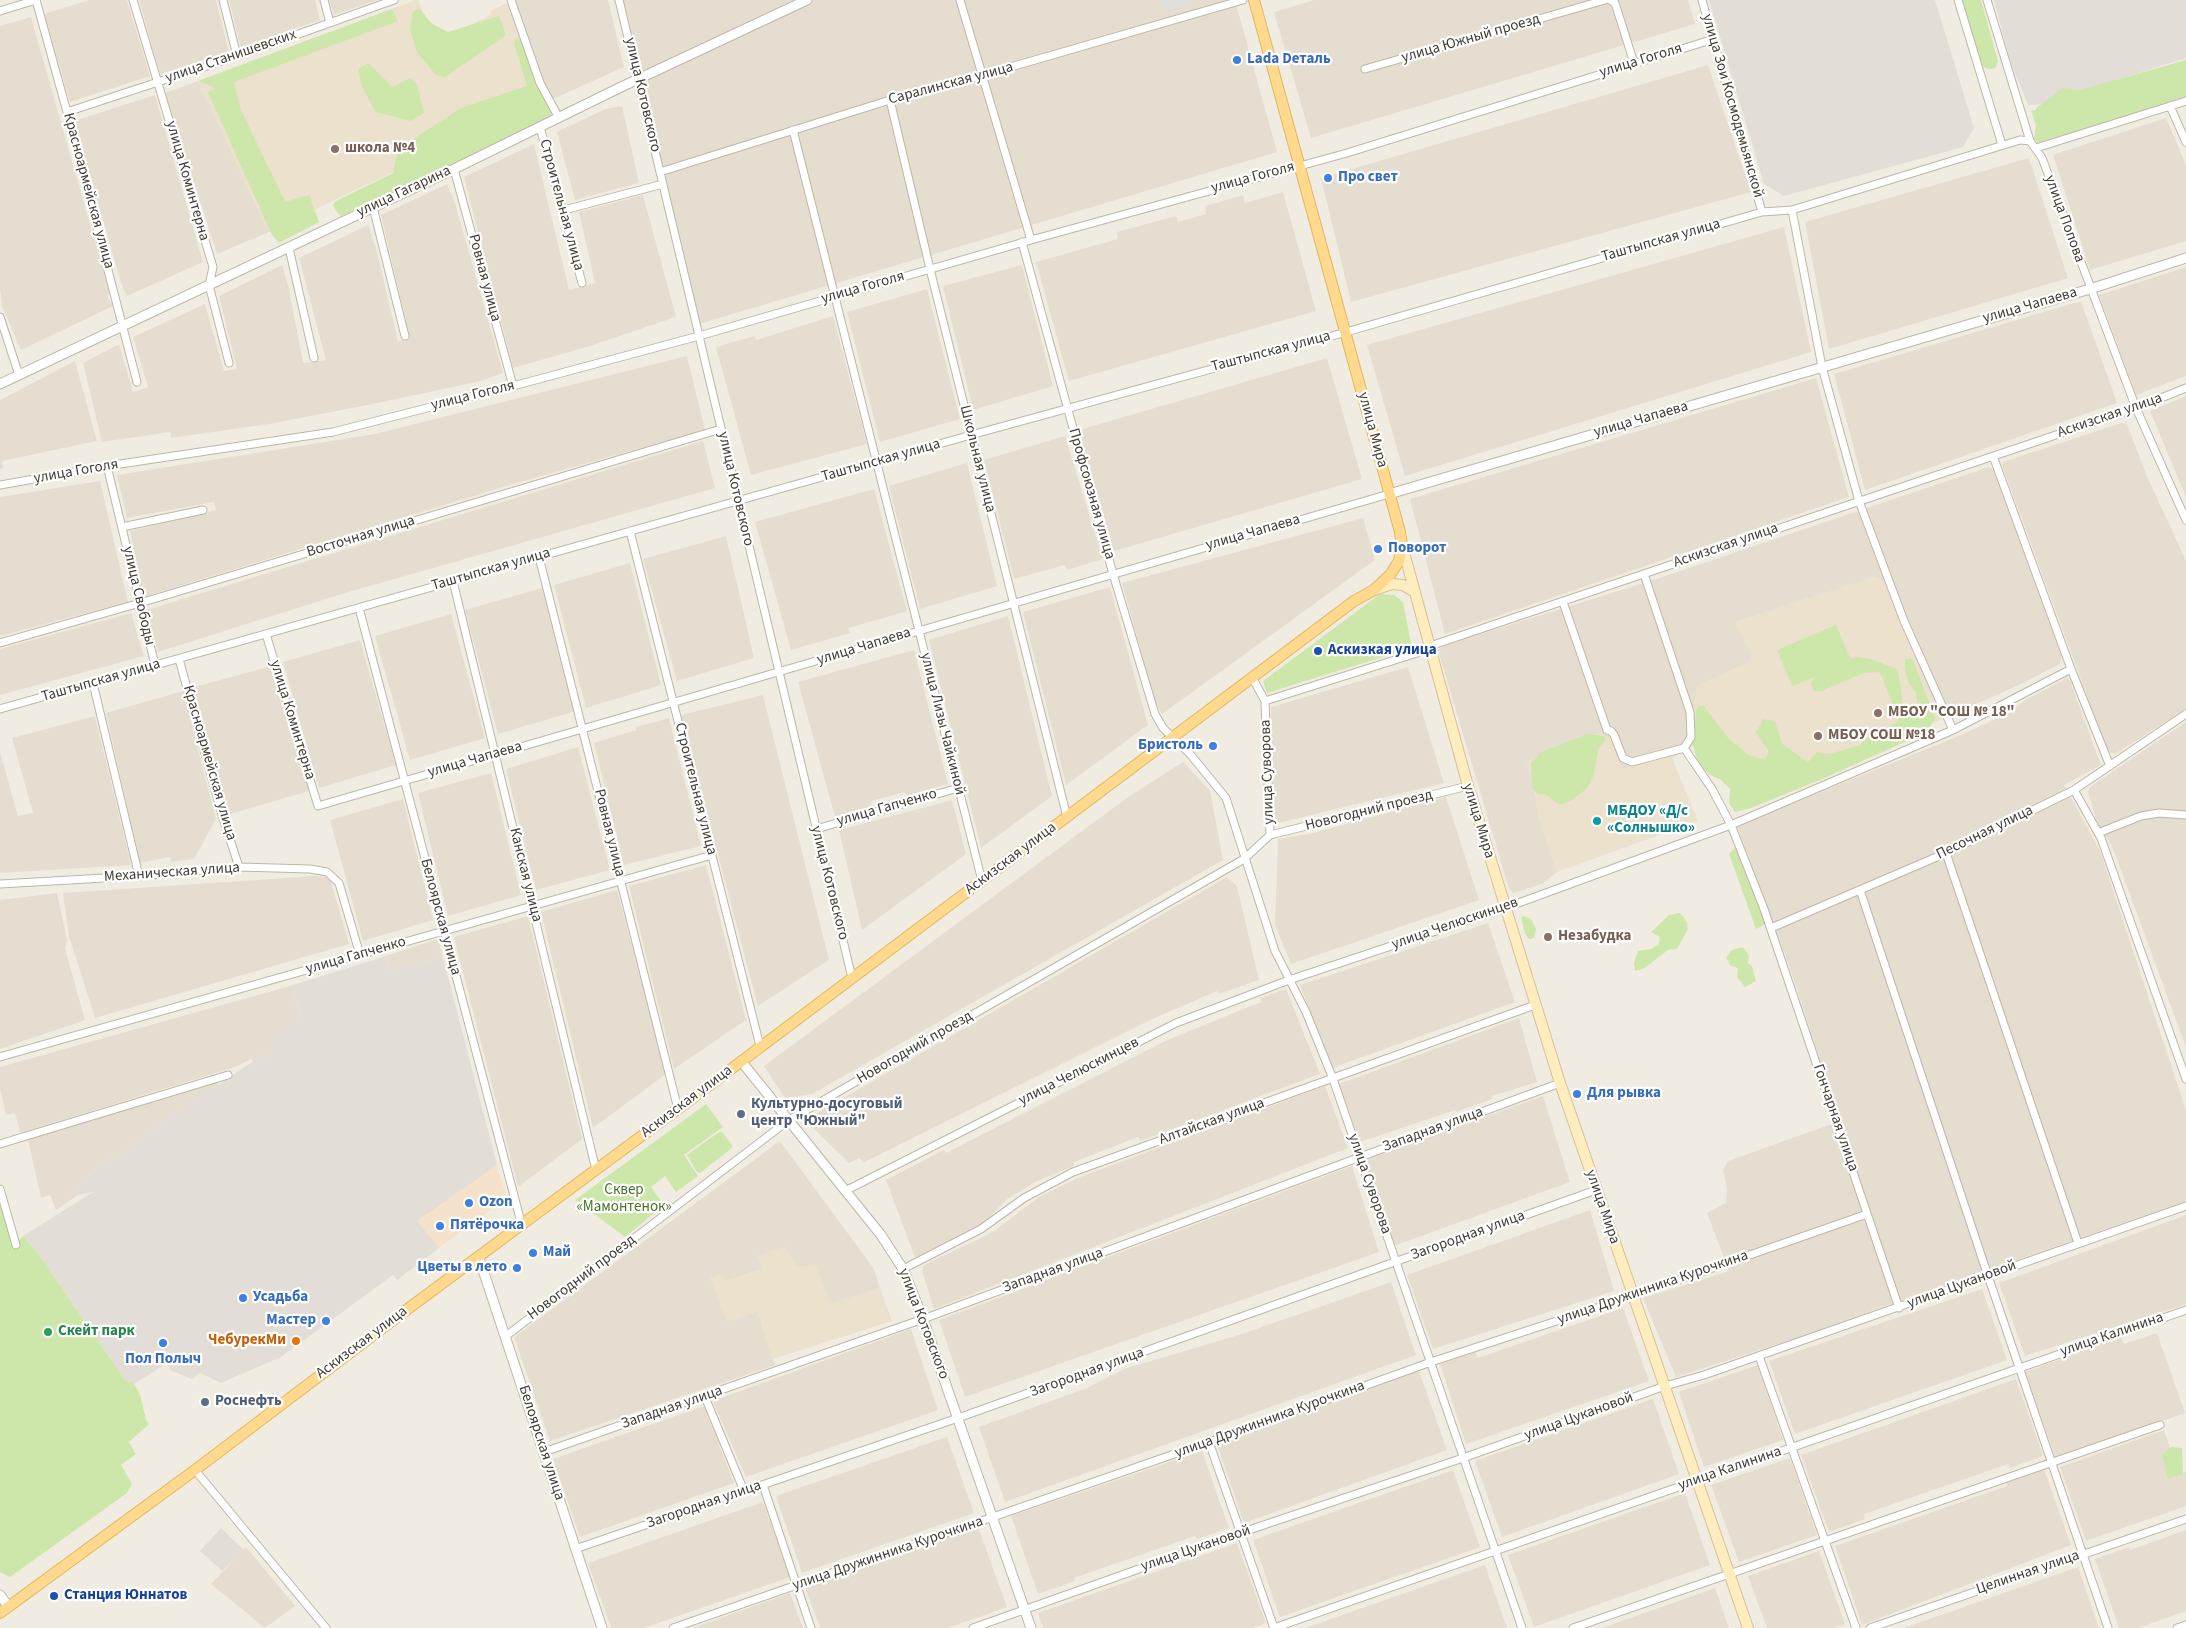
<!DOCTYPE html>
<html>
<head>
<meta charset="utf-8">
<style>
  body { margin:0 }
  canvas { display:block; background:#f1ece2 }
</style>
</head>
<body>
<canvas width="2186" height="1628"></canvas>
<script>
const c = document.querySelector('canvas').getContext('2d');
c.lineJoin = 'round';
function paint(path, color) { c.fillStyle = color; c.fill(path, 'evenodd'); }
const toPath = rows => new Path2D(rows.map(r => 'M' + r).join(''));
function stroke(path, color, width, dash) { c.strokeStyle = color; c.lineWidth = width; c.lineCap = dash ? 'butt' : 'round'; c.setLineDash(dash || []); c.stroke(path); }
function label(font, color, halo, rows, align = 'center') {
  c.font = font + ' "Source Sans 3",sans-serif'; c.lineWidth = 4.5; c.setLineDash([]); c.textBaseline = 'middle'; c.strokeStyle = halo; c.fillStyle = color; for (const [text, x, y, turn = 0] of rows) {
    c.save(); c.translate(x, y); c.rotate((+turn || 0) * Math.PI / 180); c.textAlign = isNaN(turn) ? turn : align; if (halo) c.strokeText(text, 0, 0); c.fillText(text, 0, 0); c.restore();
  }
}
paint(toPath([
  [89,0,127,0,150,76,70,102,44,14],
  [139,0,216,0,229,52,160,74],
  [229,0,315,0,320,20,241,48],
  [329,0,377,0,334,15],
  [515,0,608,0,624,67,553,99,543,80],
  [623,0,1235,0,1277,152,699,324],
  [1314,0,1688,0,1695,24,1311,138,1274,12],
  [31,17,107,284,109,293,107,296,113,306,21,350,2,306,0,288,0,26],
  [1708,65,1751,192,1351,302,1321,178],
  [198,81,269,232,217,254,165,93],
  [155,95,203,262,127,296,123,289,74,121],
  [622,106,639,183,575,200,557,132,605,109],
  [2166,118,2186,165,2186,241,2090,270,2053,155],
  [534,144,569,290,595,283,579,212,643,195,676,317,590,346,513,368,464,177],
  [2029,158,2068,278,1829,349,1805,222],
  [447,184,455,203,503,373,481,381,373,404,269,424,171,438,170,432,102,442,83,363,119,344,133,392,148,387,133,337,205,304,224,371,237,369,219,296,282,265,289,289,303,363,326,360,299,258,368,225,376,248,398,341,410,338,381,215],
  [1283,192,1316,311,1069,381,1036,262,1118,239,1117,232,1176,216,1178,222,1206,214,1205,206,1243,195,1245,203],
  [1784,227,1811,352,1405,476,1367,345],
  [1022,265,1053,386,973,410,943,286],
  [2186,267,2186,376,2136,395,2099,295],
  [927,289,960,419,880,442,847,312],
  [2081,301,2117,403,1865,490,1834,374],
  [833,316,867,444,751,475,716,347,754,336,756,340],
  [687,356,705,430,513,484,143,597,130,531,216,510,214,502,127,518,117,475,375,434],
  [1327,358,1362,479,1114,551,1079,430],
  [75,361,97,441,2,461,3,468,0,469,0,400],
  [1816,378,1849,497,1445,634,1410,499],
  [2186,396,2186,497,2150,411],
  [2121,423,2127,424,2146,474,2186,561,2186,709,2115,754,2109,752,2098,726,2002,465,2003,462],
  [1065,436,1103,559,1067,570,1065,565,1014,579,984,460],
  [703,441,715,488,345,593,158,652,146,610],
  [967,463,997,586,920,609,889,486],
  [1989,467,1994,470,2062,655,2060,664,2019,685,1940,720,1884,582,1874,577,1736,622,1752,657,1748,663,1697,686,1698,743,1672,758,1653,760,1626,768,1621,768,1610,738,1535,790,1538,815,1557,872,1542,884,1513,893,1509,889,1438,650,1446,645,1656,579],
  [100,481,128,602,0,636,0,497],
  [874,489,907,611,849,628,850,633,791,650,755,522],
  [1363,518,1375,560,1162,714,1154,699,1122,583],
  [726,536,754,658,677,681,643,559],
  [630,563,661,685,586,708,554,585],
  [1110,587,1148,725,1066,785,1023,612],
  [542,588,576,711,498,734,465,610],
  [131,613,144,656,0,695,0,649],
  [451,614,485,738,410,760,375,636],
  [1008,616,1052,796,981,848,929,640],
  [360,640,396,765,319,788,283,662],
  [914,650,948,784,906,796,905,792,871,801,872,806,835,817,798,682],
  [271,666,309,791,227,815,191,688],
  [1408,667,1444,783,1274,824,1271,707],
  [2067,678,2070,681,2101,765,2064,785,2100,851,2186,1110,2186,1201,1890,1304,1812,1333,1676,1377,1643,1298,1729,1271,1707,1213,1726,1203,1727,1189,1723,1170,1728,1161,1840,1121,1790,968,1737,826,1961,735,2007,714,2027,699],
  [183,691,216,819,194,859,171,862,170,857,140,863,106,713],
  [763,695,829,960,758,1006,681,715],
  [95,716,131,865,0,873,0,752,18,816,33,813,12,738],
  [669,718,701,846,624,865,594,743,636,730,636,727],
  [2186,722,2186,1047,2112,846,2097,823,2088,792,2090,787],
  [578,747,610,870,536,890,506,769],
  [1183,762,1210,791,1223,860,812,1094,785,1098,764,1066,1124,800],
  [491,773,521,895,448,916,418,793],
  [1446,797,1479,900,1291,964,1275,925,1278,839,1313,833],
  [403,799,433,920,363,941,330,820],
  [952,800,966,854,862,930,839,830],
  [706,865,746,1020,674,1069,629,886],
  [316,876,326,877,331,882,349,944,95,1018,69,936,63,893],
  [1227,877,1237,886,1259,980,1219,994,1217,991,1150,1020,863,1163,860,1158,849,1163,805,1120],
  [617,890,666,1074,593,1128,541,912],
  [57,893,67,940,65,949,85,1020,0,1049,0,900],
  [528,916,582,1139,518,1187,454,937],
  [1488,923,1515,1002,1332,1068,1300,985],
  [438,939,443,958,390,969,386,956],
  [290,986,301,1018,268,1037,277,1051,267,1058,264,1054,254,1061,251,1059,235,1067,20,1133,15,1113,6,1115,0,1088,0,1067],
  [1286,989,1320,1074,1140,1141,1138,1137,1074,1162,1074,1166,1035,1182,1006,1200,985,1222,951,1244,916,1260,886,1180,944,1150,946,1153,1165,1041,1261,1002,1260,998],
  [1519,1018,1537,1082,1492,1096,1492,1099,1456,1112,1455,1110,1360,1142,1339,1084],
  [215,1082,219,1085,135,1141,136,1145,97,1167,75,1190,78,1195,56,1210,50,1195,41,1198,28,1139],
  [1325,1086,1348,1148,934,1309,922,1271,924,1265,993,1232,1039,1197,1080,1177],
  [1543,1096,1570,1182,1394,1246,1365,1160],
  [780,1141,874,1269,880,1288,830,1304,797,1267,758,1255,762,1269,725,1281,710,1277,758,1312,775,1365,550,1441,514,1337],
  [1352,1166,1379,1252,965,1397,939,1320],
  [1590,1210,1614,1291,1433,1349,1407,1275],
  [2186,1215,2186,1304,2025,1356,1999,1283],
  [1391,1282,1416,1355,1005,1502,979,1427,1087,1388,1124,1369,1242,1334],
  [1982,1289,2007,1360,1795,1434,1769,1361],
  [1623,1308,1649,1381,1466,1444,1440,1364,1475,1352,1478,1358],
  [911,1329,938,1410,746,1477,713,1401],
  [2157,1333,2185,1413,2056,1459,2025,1372,2121,1338,2124,1344],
  [1758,1365,1783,1440,1704,1467,1679,1392],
  [1419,1371,1447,1450,1244,1523,1216,1441],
  [2016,1379,2043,1456,2010,1468,2008,1464,1864,1514,1865,1519,1829,1532,1801,1455],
  [1653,1399,1679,1474,1502,1537,1475,1461],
  [704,1406,734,1483,580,1537,553,1459],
  [2164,1430,2179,1474,2186,1472,2186,1506,2086,1541,2060,1467],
  [947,1437,974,1513,802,1573,776,1496],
  [1202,1451,1229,1528,1197,1539,1195,1536,1074,1578,1075,1581,1038,1594,1011,1516],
  [1790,1458,1817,1535,1739,1562,1711,1485],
  [2044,1469,2071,1545,1862,1625,1835,1546,2007,1486,2006,1482],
  [1453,1470,1480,1547,1280,1617,1253,1540],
  [1685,1493,1710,1565,1534,1627,1508,1555],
  [763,1502,790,1577,644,1628,611,1628,588,1563],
  [978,1527,1007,1607,948,1628,820,1628,805,1587],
  [2186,1530,2186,1611,2138,1628,2119,1628,2095,1559,2129,1547,2130,1550],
  [1237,1543,1266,1623,1253,1628,1043,1628,1038,1613],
  [246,1547,295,1606,265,1628,211,1584],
  [1819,1551,1845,1624,1833,1628,1767,1628,1748,1576],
  [1485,1565,1507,1628,1305,1628],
  [2078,1567,2099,1628,1904,1628],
  [1715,1588,1729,1628,1602,1628],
  [790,1593,803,1628,693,1628]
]), '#e5ded0');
paint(toPath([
  [497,1165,505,1192,492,1209,439,1248,416,1221]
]), '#f4e2cc');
paint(toPath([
  [1709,0,1935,0,1974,128,1963,147,1784,196,1764,184],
  [1994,0,2186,0,2186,58,2037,105,2028,105,2010,60],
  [386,956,390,969,443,958,497,1165,417,1221,439,1248,397,1280,393,1275,281,1357,221,1383,200,1373,192,1379,172,1371,166,1364,134,1384,131,1381,127,1383,37,1252,23,1236,93,1192,78,1195,75,1190,97,1167,136,1145,135,1141,264,1054,267,1058,276,1051,267,1037,301,1017,290,986],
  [221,1528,244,1550,222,1571,200,1551]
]), '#e3ddd7');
paint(toPath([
  [416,0,418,0,436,42,491,15,490,11,507,3,543,99,269,232,198,81],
  [1873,577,1884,582,1940,720,1739,805,1695,720,1694,704,1697,686,1748,663,1752,657,1736,622],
  [1602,733,1610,738,1621,768,1626,768,1653,760,1672,758,1698,821,1557,872,1538,815,1535,790,1526,762,1591,735],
  [785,1247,797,1267,815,1264,830,1304,880,1288,892,1321,773,1359,758,1312,727,1322,710,1278,722,1273,725,1281,762,1269,758,1255]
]), '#ebe1cc');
paint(toPath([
  [1962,0,1981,0,1998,61,1996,67,1993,69,1987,69,1982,66],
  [419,8,431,23,448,32,499,16,506,35,445,77,436,75,417,52,410,30,413,12],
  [392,9,398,21,234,82,241,110,285,202,309,195,319,222,279,243,272,235,208,92,216,88,198,81],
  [516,38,522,40,554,116,341,216,337,212,333,205,336,201,393,173,397,154,421,134,461,108,527,86,514,43],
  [2186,60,2186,105,2044,148,2034,139,2036,125,2031,111,2036,110,2036,108,2063,88,2080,90],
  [368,63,393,87,410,78,417,84,424,113,411,121,376,112,362,87,358,69],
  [1380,594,1394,595,1403,602,1412,648,1267,693,1263,681],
  [1836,625,1850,658,1857,657,1871,659,1894,668,1898,672,1903,705,1907,712,1918,707,1916,692,1909,683,1905,671,1905,659,1912,658,1935,718,1927,732,1827,777,1751,808,1735,812,1729,803,1730,789,1721,780,1710,775,1699,764,1696,756,1692,743,1697,707,1703,705,1728,738,1749,755,1765,760,1769,751,1756,733,1763,719,1775,721,1782,744,1808,762,1817,752,1830,754,1860,745,1870,735,1884,729,1899,721,1880,672,1863,673,1822,691,1813,691,1811,682,1816,677,1792,686,1777,650],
  [1588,734,1604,736,1606,740,1599,747,1593,777,1587,788,1572,800,1560,805,1545,794,1538,794,1532,788,1531,763,1541,752],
  [1735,848,1740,852,1765,920,1764,925,1756,929,1729,854],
  [1680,913,1687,922,1688,929,1677,949,1668,950,1643,969,1635,971,1634,963,1638,951,1651,949,1659,944,1660,937,1651,932,1669,915],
  [1524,916,1531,919,1536,929,1534,938,1531,939,1529,939,1525,934,1521,917],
  [1743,947,1749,956,1748,963,1752,966,1756,981,1745,987,1737,977,1738,968,1731,966,1726,958,1732,950],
  [706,1104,723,1127,684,1155,698,1176,676,1192,665,1176,651,1187,664,1205,625,1237,575,1200],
  [719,1132,722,1132,732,1145,732,1148,700,1173,697,1172,687,1155],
  [0,1204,13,1248,23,1236,37,1252,127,1383,131,1381,134,1384,140,1394,146,1420,149,1424,129,1442,136,1454,121,1465,132,1484,127,1493,10,1577,0,1572],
  [2171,1447,2182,1448,2183,1474,2168,1479,2162,1455]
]), '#cde7aa');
paint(toPath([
  [1161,0,1186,0,1188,4,1164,12]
]), '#e1dfdb');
const minor = toPath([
  [36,0,67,112,137,382],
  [133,0,213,267,209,285,229,363],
  [223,0,237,56],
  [324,0,330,23],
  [511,0,540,83,559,118],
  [619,0,852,978],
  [960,0,1031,240],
  [1610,0,1615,3,1634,63],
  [1702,0,1762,212],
  [1958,0,2002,145],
  [1987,0,2030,141,2042,158,2136,408,2186,520],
  [0,11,36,0],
  [1365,69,1605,0],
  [890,100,930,269,1067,817],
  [2170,106,2186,142],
  [67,112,237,56,394,0],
  [540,127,582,283],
  [793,130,982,881],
  [2036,148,2186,101],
  [454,169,513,386],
  [660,172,890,100,983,75,1243,0],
  [373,207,405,336],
  [564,210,663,184],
  [1792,210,1822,367,1859,501,1904,621,1953,730],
  [1022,242,1113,574,1155,714,1163,728,1190,754,1226,798,1275,951,1306,1012,1333,1079,1522,1628],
  [289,248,314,358],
  [0,317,19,375],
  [1993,456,2071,669,2110,766],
  [107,466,155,665],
  [0,485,107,466,333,432,513,386,699,336,1031,240,1347,153,1714,39],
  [122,527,203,510],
  [630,531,760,1046],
  [539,557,678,1109],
  [1644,574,1690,712,1691,737,1684,748,1712,789,1731,825,1764,909,1899,1308],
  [453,581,596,1170],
  [1563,602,1607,730,1611,731,1614,735,1623,758,1632,762,1684,748],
  [359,608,522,1226],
  [266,634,318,806,1389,494],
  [0,643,140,603,721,429],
  [179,659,222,815,239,867],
  [93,683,139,876],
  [1265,701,1417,653,1430,646,2136,408,2186,388],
  [0,709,971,435,1346,332,1762,212,1792,210,2020,140,2030,141],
  [2074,790,2101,838,2186,1079],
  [816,829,958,788],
  [2098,833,2141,816,2159,813,2186,815],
  [1270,835,1468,786],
  [1946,853,2078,1243],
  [0,884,139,876,239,867,310,869,327,872,339,883,360,955],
  [1860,890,1988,1276,2108,1628],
  [1771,928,1946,853,2074,790,2186,714],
  [0,1057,712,855],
  [0,1144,228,1075],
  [0,1189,16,1245],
  [845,1191,1176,1023,1289,980,1505,908,1731,825,1953,730,2071,669],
  [903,1269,981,1229,1024,1198,1073,1172,1535,1005],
  [506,1336,789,1120,1244,859,1270,835,1265,701,1253,679],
  [1759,1356,1856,1628],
  [705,1397,744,1491],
  [1209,1442,1274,1628],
  [544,1452,923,1319,1560,1083],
  [195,1470,326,1628],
  [763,1485,811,1628],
  [575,1549,958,1418,1596,1190],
  [673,1628,1209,1442,1431,1362,1624,1299,1867,1214],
  [973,1628,1240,1533,1463,1458,1665,1386,1704,1375,2186,1206],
  [1274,1628,2186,1310],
  [1573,1628,2160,1425],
  [1870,1628,2186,1519],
  [2177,1628,2186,1625]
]);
const tertiary = toPath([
  [0,384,454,169,619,88,807,0],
  [1389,494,2090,289,2186,258],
  [741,1061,881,1235,903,1269,923,1319,1031,1628],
  [479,1258,602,1628],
  [0,1595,8,1606]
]);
const secondary = toPath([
  [1402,545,1468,786,1560,1083,1748,1628],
  [1374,590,1392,584,1403,585,1415,592]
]);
const primary = toPath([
  [0,1613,195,1470,413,1305,678,1109,1354,601,1374,590,1390,575,1399,561,1402,545,1400,532,1254,0]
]);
stroke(minor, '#bfb6a8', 9);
stroke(tertiary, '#bfb6a8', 11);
stroke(secondary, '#d5c193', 12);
stroke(primary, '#e3b65e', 12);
stroke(minor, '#fff', 7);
stroke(tertiary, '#fff', 9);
stroke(secondary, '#ffedbf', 10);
stroke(primary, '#ffda8e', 10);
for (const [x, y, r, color] of [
  [1237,60,5,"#3f7fe0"],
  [335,149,5,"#8d6e63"],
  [1328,178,5,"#3f7fe0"],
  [1378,549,5,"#3f7fe0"],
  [1318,651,5,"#1a4fb4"],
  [1878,713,5,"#8d6e63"],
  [1818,736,5,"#8d6e63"],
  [1213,746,5,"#3f7fe0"],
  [1597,821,5,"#0f9aa8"],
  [1548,937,5,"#8d6e63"],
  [1577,1094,5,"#3f7fe0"],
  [741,1114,5,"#5c6f8a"],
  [469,1203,5,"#3f7fe0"],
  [440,1226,5,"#3f7fe0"],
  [533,1253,5,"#3f7fe0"],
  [517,1268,5,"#3f7fe0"],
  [243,1298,5,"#3f7fe0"],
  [326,1321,5,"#3f7fe0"],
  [48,1332,5,"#2e9e5b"],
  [296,1341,5,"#e8710a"],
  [163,1343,5,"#3f7fe0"],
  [205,1402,5,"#5c6f8a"],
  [54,1596,5,"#1a4fb4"]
]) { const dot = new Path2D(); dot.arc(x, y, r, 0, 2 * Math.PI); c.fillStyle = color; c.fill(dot); stroke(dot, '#fff', 2); }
label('15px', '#433c33', '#fff', [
  ["улица Южный проезд",1471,39,-16],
  ["улица Станишевских",231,57,-19],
  ["улица Гоголя",1641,61,-17],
  ["Саралинская улица",951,84,-15],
  ["улица Котовского",642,95,77],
  ["улица Зои Космодемьянской",1732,106,74],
  ["улица Гоголя",1253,178,-15],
  ["улица Коминтерна",187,181,74],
  ["Красноармейская улица",88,191,75],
  ["улица Гагарина",404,192,-25],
  ["Строительная улица",561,205,75],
  ["улица Попова",2064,219,70],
  ["Таштыпская улица",1661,241,-16],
  ["Ровная улица",484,278,75],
  ["улица Гоголя",863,288,-16],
  ["улица Чапаева",2030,306,-16],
  ["Таштыпская улица",1271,352,-15],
  ["улица Гоголя",473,396,-14],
  ["Аскизская улица",2110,416,-19],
  ["улица Чапаева",1641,420,-16],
  ["улица Мира",1372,430,75],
  ["Школьная улица",977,459,76],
  ["Таштыпская улица",881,461,-16],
  ["улица Гоголя",76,472,-10],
  ["улица Котовского",735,489,77],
  ["Профсоюзная улица",1091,494,74],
  ["улица Чапаева",1253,533,-16],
  ["Восточная улица",361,537,-17],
  ["Аскизская улица",1726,546,-19],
  ["Таштыпская улица",491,570,-16],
  ["улица Свободы",138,596,77],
  ["улица Чапаева",864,647,-17],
  ["Таштыпская улица",101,681,-16],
  ["улица Коминтерна",292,720,73],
  ["улица Лизы Чайкиной",942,724,76],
  ["улица Чапаева",475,760,-16],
  ["Красноармейская улица",209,763,74],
  ["улица Суворова",1268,772,-92],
  ["Строительная улица",695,789,76],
  ["улица Гапченко",887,808,-16],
  ["Новогодний проезд",1369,811,-14],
  ["улица Мира",1478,821,73],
  ["Ровная улица",609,833,76],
  ["Песочная улица",1985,833,-26],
  ["Аскизская улица",1011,859,-37],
  ["Механическая улица",172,873,-4],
  ["Канская улица",525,875,76],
  ["улица Котовского",829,883,76],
  ["Белоярская улица",440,917,75],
  ["улица Челюскинцев",1455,924,-19],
  ["улица Гапченко",356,956,-16],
  ["Новогодний проезд",915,1048,-30],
  ["улица Челюскинцев",1079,1072,-27],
  ["Аскизская улица",687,1102,-37],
  ["Гончарная улица",1835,1118,71],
  ["Алтайская улица",1212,1122,-20],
  ["Западная улица",1433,1130,-20],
  ["улица Суворова",1369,1184,71],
  ["улица Мира",1602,1207,71],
  ["Загородная улица",1468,1236,-20],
  ["Западная улица",1053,1271,-20],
  ["Новогодний проезд",582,1278,-37],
  ["улица Цукановой",1962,1285,-20],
  ["улица Дружинника Курочкина",1653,1288,-19],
  ["улица Котовского",923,1324,69],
  ["улица Калинина",2112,1335,-19],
  ["Аскизская улица",362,1343,-37],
  ["Загородная улица",1087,1373,-20],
  ["Западная улица",672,1408,-19],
  ["улица Цукановой",1579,1417,-20],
  ["улица Дружинника Курочкина",1270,1420,-20],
  ["Белоярская улица",541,1443,72],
  ["улица Калинина",1730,1469,-19],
  ["Загородная улица",704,1505,-19],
  ["улица Цукановой",1196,1549,-19],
  ["улица Дружинника Курочкина",888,1554,-19],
  ["Целинная улица",2028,1573,-19]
]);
label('bold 15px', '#366cbe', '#fff', [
  ["Lada Dеталь",1247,60],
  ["Про свет",1338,178],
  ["Поворот",1388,549],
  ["Бристоль",1203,746,"right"],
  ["Для рывка",1587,1094],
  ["Ozon",479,1203],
  ["Пятёрочка",450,1226],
  ["Май",543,1253],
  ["Цветы в лето",507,1268,"right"],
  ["Усадьба",253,1298],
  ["Мастер",316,1321,"right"],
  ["Пол Полыч",163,1360,"center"]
], 'left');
label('bold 15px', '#785e54', '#fff', [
  ["школа №4",345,149],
  ["МБОУ \"СОШ № 18\"",1888,713],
  ["МБОУ СОШ №18",1828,736],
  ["Незабудка",1558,937]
], 'left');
label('bold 15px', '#164399', '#fff', [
  ["Аскизкая улица",1328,651],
  ["Станция Юннатов",64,1596]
], 'left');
label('bold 15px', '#0d838f', '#fff', [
  ["МБДОУ «Д/с",1607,812],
  ["«Солнышко»",1607,829]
], 'left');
label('bold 15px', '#4e5e75', '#fff', [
  ["Культурно-досуговый",751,1105],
  ["центр \"Южный\"",751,1122],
  ["Роснефть",215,1402]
], 'left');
label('15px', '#477427', '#fff', [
  ["Сквер",624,1191],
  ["«Мамонтенок»",624,1208]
]);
label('bold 15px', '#27864d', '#fff', [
  ["Скейт парк",58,1332]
], 'left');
label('bold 15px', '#c56008', '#fff', [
  ["ЧебурекМи",286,1341]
], 'right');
</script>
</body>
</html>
